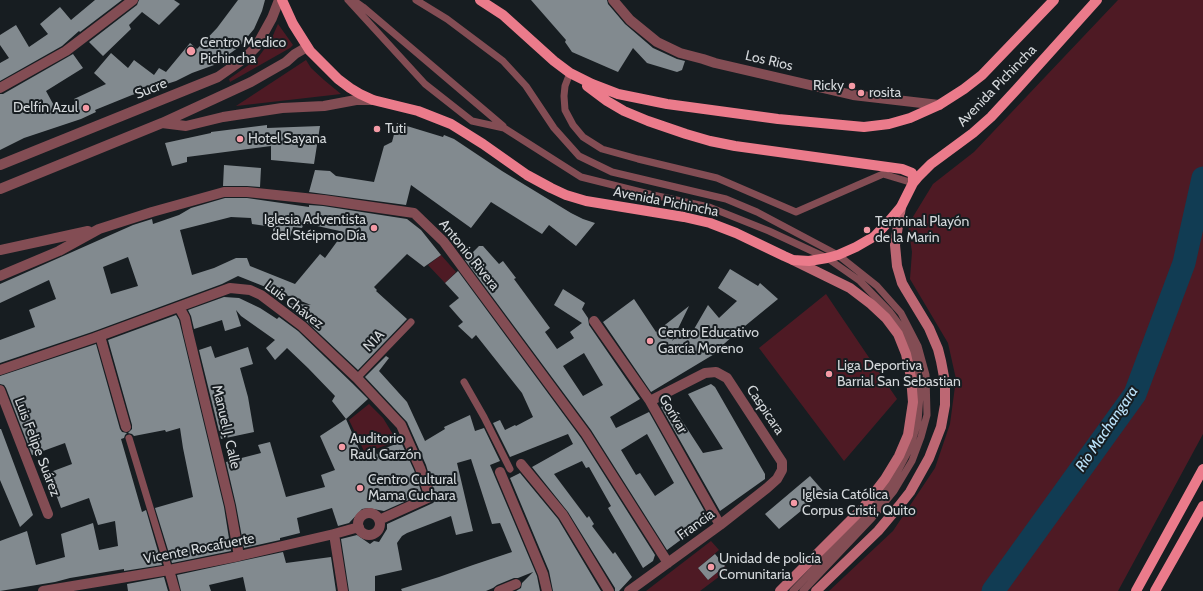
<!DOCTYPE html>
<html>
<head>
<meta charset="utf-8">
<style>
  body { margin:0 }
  canvas { display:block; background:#171d21 }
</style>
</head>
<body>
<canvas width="1203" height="591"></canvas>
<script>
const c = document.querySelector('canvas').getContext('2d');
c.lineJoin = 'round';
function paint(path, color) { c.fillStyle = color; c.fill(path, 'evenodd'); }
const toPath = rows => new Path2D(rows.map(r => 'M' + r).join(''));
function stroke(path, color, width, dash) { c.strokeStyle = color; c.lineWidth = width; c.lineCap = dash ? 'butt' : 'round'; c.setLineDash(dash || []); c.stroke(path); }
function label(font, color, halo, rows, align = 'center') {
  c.font = font + ' Cabin,sans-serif'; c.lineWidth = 4; c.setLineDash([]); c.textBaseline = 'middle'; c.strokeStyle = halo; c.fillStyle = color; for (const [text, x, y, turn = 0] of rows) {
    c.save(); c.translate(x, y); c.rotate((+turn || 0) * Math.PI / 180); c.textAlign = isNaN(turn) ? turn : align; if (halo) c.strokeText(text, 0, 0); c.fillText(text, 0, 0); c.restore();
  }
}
paint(toPath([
  [1118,0,1203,0,1203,434,1118,591,829,591,893,531,935,468,950,424,956,379,948,343,910,279,912,252,908,225,933,184,974,152],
  [278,24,293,45,290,48,230,82,229,79,257,59,271,40],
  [306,60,311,68,324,80,341,94,236,106],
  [441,255,456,272,445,283,428,265],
  [826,294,897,399,844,461,759,348],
  [369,404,383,418,397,441,365,453,349,420],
  [711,541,719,550,698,568,708,580,725,566,728,570,700,591,646,591]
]), '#4e1a24');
stroke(toPath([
  [993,591,1135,394,1184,263,1203,178]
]), '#113c53', 23);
paint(toPath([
  [95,0,122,0,80,32,79,31,62,46,0,81,0,63,9,58,0,45,0,35,16,25,29,47,48,34,40,24,60,7,71,20],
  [139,0,174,0,180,4,159,25,142,12,129,25,131,29,103,56,89,42,137,5],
  [238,0,265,0,262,11,254,29,239,47,214,65,192,73,176,81,132,95,95,110,96,112,81,119,24,138,0,150,0,94,3,94,73,54,83,68,46,91,57,111,76,103,74,99,106,84,94,73,111,53,128,68,134,60,154,75,159,68,166,72,190,43,197,49,217,28],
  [531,0,607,0,608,4,625,24,653,48,677,59,685,61,682,70,677,72,647,63,633,48,618,72,572,52,565,42,566,40],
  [397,123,443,137,444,135,454,139,502,171,571,213,583,219,595,223,576,246,549,225,542,234,491,202,471,228,411,185,406,205,309,192,315,170,330,171,336,176,374,182,384,146,392,142],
  [267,125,267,128,320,126,314,164,271,160,271,146,187,157,187,162,172,166,165,143,211,133,211,132],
  [224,165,261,168,260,187,247,186,223,186],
  [225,198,247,198,309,207,309,205,323,206,407,219,421,230,441,255,424,267,407,254,374,287,377,290,376,291,407,319,358,370,306,321,289,308,287,303,311,305,238,276,222,284,92,332,0,363,0,340,35,327,29,310,56,299,49,280,0,303,0,284,133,225,152,219,153,224,179,215,191,208],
  [231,217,251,218,252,224,273,227,273,233,290,237,293,227,302,228,304,223,344,232,325,258,320,254,295,284,250,266,247,258,236,258,214,268,192,275,180,230],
  [128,257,138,286,111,294,103,267],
  [479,246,483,246,499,264,503,261,506,265,516,278,514,279,550,328,545,332,557,349,574,338,570,332,582,323,554,305,563,289,585,303,582,309,588,318,589,325,640,399,610,417,616,428,649,412,709,519,667,550,591,430,465,260],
  [584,353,603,385,583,396,563,366],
  [647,434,674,483,655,496,640,473,636,475,621,450],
  [730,269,758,286,760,283,778,299,734,335,715,352,716,353,651,392,603,322,634,299,656,332,689,306,672,341,681,332,690,336,708,305,719,318,737,301,718,288],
  [458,271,581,438,655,555,653,561,643,568,608,508,611,506,589,467,586,468,582,461,554,474,587,518,589,516,594,524,592,526,613,554,615,552,632,577,619,591,615,591,615,588,568,512,532,467,573,444,568,434,510,457,493,423,500,420,505,430,515,425,516,426,533,417,522,393,476,335,472,339,458,326,463,322,449,306,459,298,445,283],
  [224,297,239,298,260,308,277,319,279,317,298,331,352,383,368,399,346,419,332,401,335,396,308,368,287,348,275,360,266,348,275,340,241,316,236,310,241,326,225,331,222,320,194,329,191,316,188,310],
  [176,315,179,320,224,507,231,551,172,563,155,508,193,497,183,448,180,428,166,432,165,430,134,436,132,434,128,433,132,429,132,425,108,340],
  [96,344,120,429,122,432,127,433,125,435,124,438,121,439,142,512,146,510,162,565,124,571,124,569,70,578,55,582,0,591,0,541,27,531,36,565,65,557,61,534,93,523,99,550,118,546,115,521,98,525,89,498,61,508,48,473,72,464,65,443,32,455,6,388,4,385,0,384,0,376],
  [211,346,215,358,248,347,253,364,240,368,248,397,254,432,221,439,199,350],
  [386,356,389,358,379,371,407,402,425,441,445,429,444,427,470,415,475,431,484,428,500,461,490,465,537,576,540,591,516,591,521,588,522,583,533,572,518,578,514,578,497,585,493,588,486,591,402,591,401,589,439,577,473,565,512,552,500,523,492,524,471,459,457,463,473,531,456,535,451,516,407,533,402,536,397,543,402,570,375,576,375,591,349,591,341,539,357,535,370,544,374,541,379,542,387,529,387,524,433,503,435,501,436,498,426,465,407,422,365,377],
  [711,384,715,387,765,474,765,479,720,511,661,407,670,402,703,453,723,449,688,394],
  [346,419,363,458,375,453,380,455,383,449,401,442,414,470,422,494,384,511,368,508,362,509,349,523,338,526,332,508,297,518,300,533,280,538,280,540,244,548,236,505,226,462,261,453,258,445,270,442,286,497,325,487,321,475,335,470,320,436],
  [0,429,1,429,33,515,20,527,0,480],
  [520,473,558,519,601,591,553,591,549,571,510,478],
  [810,476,824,492,779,529,765,514],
  [283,552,286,563,331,557,336,591,246,591,243,577,209,585,211,591,181,591,177,575],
  [715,554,725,566,708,580,698,568],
  [164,577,168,591,128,591,127,584]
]), '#828a8f');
stroke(toPath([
  [348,0,425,84,472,121,504,128,581,177,653,195,709,207,769,231,827,258,860,281,890,312,902,328,911,345,917,367,920,395,918,422,910,448,892,482,869,512,793,591],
  [353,0,363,7,503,126],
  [416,0,447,19,503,61,526,86,554,128,579,156,612,172,726,199,757,212,838,255,877,286,901,313,918,346,926,375,927,415,921,437,912,461,894,491,872,518,803,591],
  [570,73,565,86,564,96,565,110,573,125,583,137,602,149,638,159,717,178,796,212,883,174,913,183],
  [357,378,411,322],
  [464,382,484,417,510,469],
  [129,438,169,570]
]), '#834d54', 7);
stroke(toPath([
  [613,0,630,20,657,42,680,53,703,59,715,63,853,95,939,105],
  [0,88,66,51,133,0],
  [162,123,186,126,223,117,282,108,324,106,356,100,373,100],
  [0,165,218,77,245,58,256,47,272,18,279,0],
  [0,189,162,123,251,82,286,62,295,54,307,47],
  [0,250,88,231],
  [0,276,59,251,99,229,152,212,224,192,247,192,324,200,414,213,444,242,586,434,668,563],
  [179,307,185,318,188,332,230,506,239,556],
  [594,321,650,401,720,525],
  [100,336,126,427],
  [0,370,94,338,230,288,250,290,261,295,302,326,357,378,401,425,420,468,430,497,379,520],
  [0,390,48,514],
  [521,464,563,515,609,591],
  [500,472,543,574,547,591],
  '358 524a11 11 0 1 1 22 0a11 11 0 1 1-22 0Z',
  [334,534,343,591],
  [169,570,175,591],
  [43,591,169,570,239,556,334,534,359,527],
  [499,591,516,584],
  [629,591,720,525,767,488,777,479,782,470,782,462,727,378,716,372,705,373,650,401]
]), '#834d54', 10);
stroke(toPath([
  [780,591,862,509,885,479,899,456,908,435,913,402,911,377,906,354,898,334,886,318,871,304,850,288,793,260],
  [816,591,878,531,899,506,910,492,929,458,941,427,945,405,945,382,941,361,938,349,929,328,906,290,902,283,897,266,895,245,901,207]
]), '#bd6773', 10);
stroke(toPath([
  [282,0,293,24,310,51,338,79,350,88,360,94,373,100,418,111,451,124,483,144,527,175,551,188,566,195,586,201,684,217,710,223,736,233,784,256,793,260,809,261,827,258,838,255,856,247,875,236,890,220,901,207,913,183,918,177,931,164,973,133,991,117,1016,90,1097,0],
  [480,0,503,15,554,61,570,73,592,84,618,94,667,104,778,119,864,127,889,124,910,118,939,105,964,89,982,75,1054,0],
  [587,86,607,101,624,111,648,121,686,134,710,141,735,146,902,169,912,173,913,178,913,183],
  [1136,591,1203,469],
  [1155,591,1203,506]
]), '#eb7b8b', 10);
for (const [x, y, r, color] of [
  [191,51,5,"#f49aa5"],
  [852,86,4,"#f49aa5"],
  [861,93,4,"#f49aa5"],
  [86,108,4,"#f49aa5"],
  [377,129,4,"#f49aa5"],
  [240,139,4,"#f49aa5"],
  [374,228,4,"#f49aa5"],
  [867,230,4,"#f49aa5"],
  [650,341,4,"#f49aa5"],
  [829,374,4,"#f49aa5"],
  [342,447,4,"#f49aa5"],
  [360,488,4,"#f49aa5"],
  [794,503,4,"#f49aa5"],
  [711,567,4,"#f49aa5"]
]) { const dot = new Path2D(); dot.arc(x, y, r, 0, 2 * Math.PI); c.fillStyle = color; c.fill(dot); stroke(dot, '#171d21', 1.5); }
label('14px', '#d4d8db', '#171d21', [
  ["Centro Medico",200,43],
  ["Pichincha",200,59],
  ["Ricky",844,86,"right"],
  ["rosita",869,93],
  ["Delfín Azul",78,108,"right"],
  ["Tuti",385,129],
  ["Hotel Sayana",248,139],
  ["Iglesia Adventista",366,220,"right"],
  ["del Stéipmo Día",366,236,"right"],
  ["Terminal Playón",875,222],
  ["de la Marin",875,238],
  ["Centro Educativo",658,333],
  ["García Moreno",658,349],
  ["Liga Deportiva",837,366],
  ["Barrial San Sebastian",837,382],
  ["Auditorio",350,439],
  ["Raúl Garzón",350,455],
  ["Centro Cultural",368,480],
  ["Mama Cuchara",368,496],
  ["Iglesia Católica",802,495],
  ["Corpus Cristi, Quito",802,511],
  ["Unidad de policía",719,559],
  ["Comunitaria",719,575]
], 'left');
label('14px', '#d4d8db', '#171d21', [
  ["Los Rios",769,61,13],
  ["Avenida Pichincha",997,86,-46],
  ["Sucre",151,89,-22],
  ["Avenida Pichincha",666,202,11],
  ["Antonio Rivera",469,255,51],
  ["Luis Chávez",294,305,37],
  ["N1A",374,341,-46],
  ["Caspicara",765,410,56],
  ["Gorívar",673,414,60],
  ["Manuel J. Calle",226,427,77],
  ["Luis Felipe Suárez",37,447,69],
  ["Francia",696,525,-36],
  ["Vicente Rocafuerte",199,549,-11]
]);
label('italic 15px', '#bbe2fa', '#171d21', [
  ["Rio Machangara",1107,429,-56]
]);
</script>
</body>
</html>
